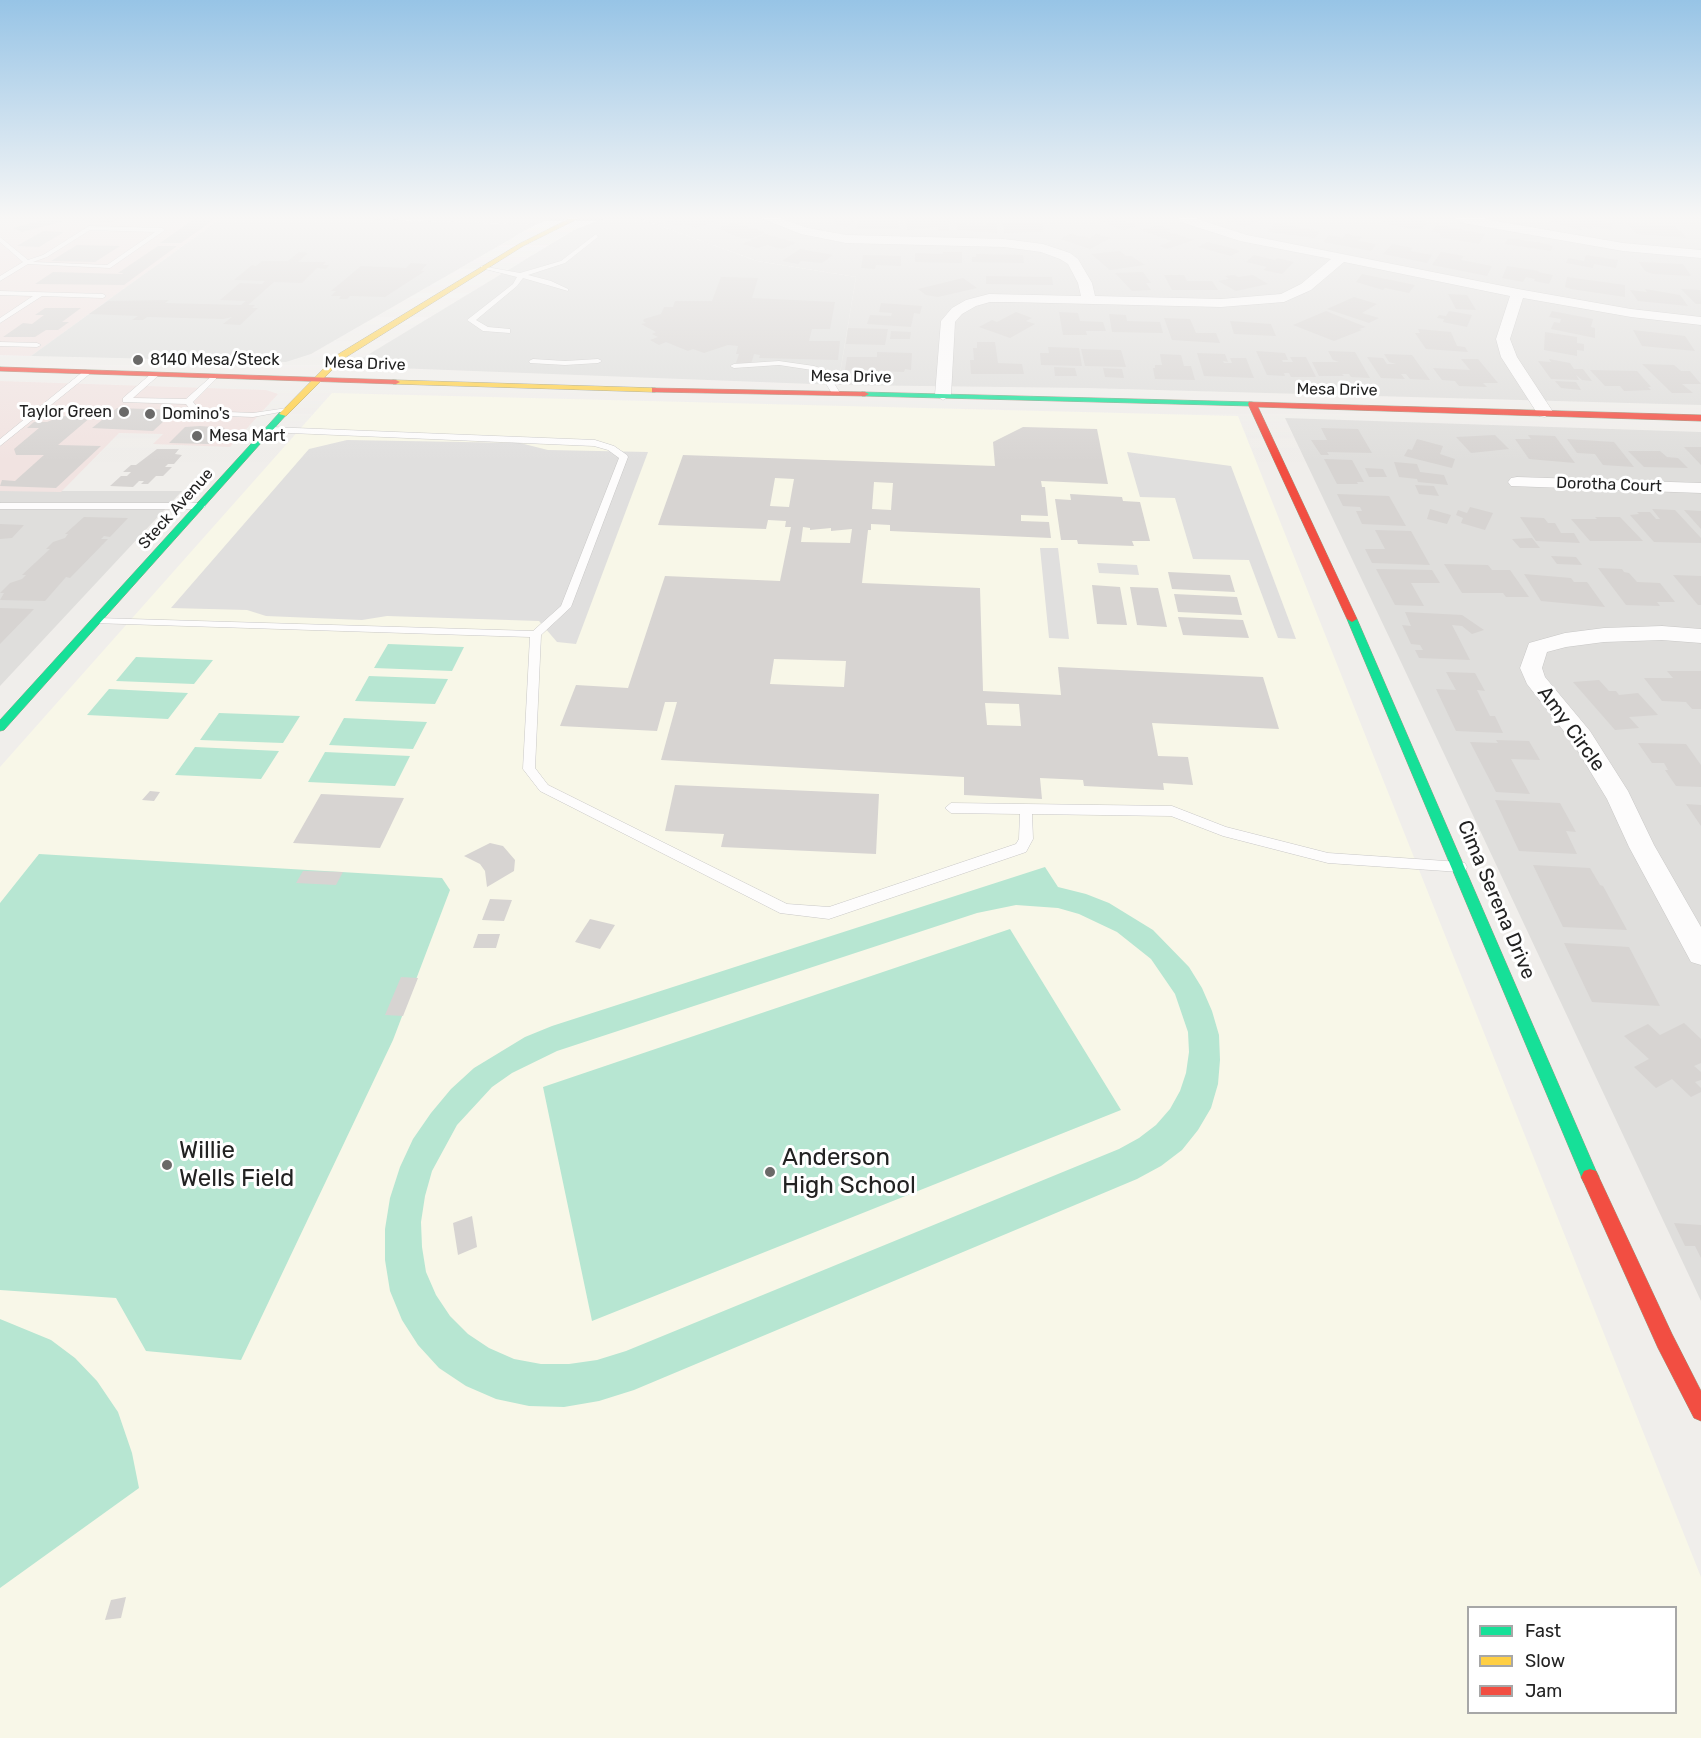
<!DOCTYPE html>
<html>
<head>
<meta charset="utf-8">
<style>
  body { margin:0 }
  #map { position:relative; width:1701px; height:1738px; overflow:hidden; background:#f0eeeb; font-family:Rubik,sans-serif }
  canvas { display:block }
  .legend { position:absolute; left:1467px; top:1606px; width:210px; height:108px; box-sizing:border-box; background:#fff; border:2px solid #a7a7a7; margin:0; padding:8px 10px; list-style:none; font-size:18px; color:#222 }
  .legend li { display:flex; align-items:center; gap:12px; height:30px }
  .legend b { width:30px; border:2px solid #a7a7a7 }
</style>
</head>
<body>
<div id="map">
<canvas width="1701" height="1738"></canvas>
<ul class="legend">
<li><b style="height:8px;background:#16e098"></b>Fast</li>
<li><b style="height:8px;background:#ffcf43"></b>Slow</li>
<li><b style="height:8px;background:#f24e42"></b>Jam</li>
</ul>
</div>
<script>
const c = document.querySelector('canvas').getContext('2d');
c.lineJoin = 'round';
function paint(path, color) { c.fillStyle = color; c.fill(path, 'evenodd'); }
const toPath = rows => new Path2D(rows.map(r => 'M' + r).join(''));
function stroke(path, color, width, dash) { c.strokeStyle = color; c.lineWidth = width; c.lineCap = dash ? 'butt' : 'round'; c.setLineDash(dash || []); c.stroke(path); }
function label(font, color, halo, rows, align = 'center') {
  c.font = font + ' Rubik,sans-serif'; c.lineWidth = 6; c.setLineDash([]); c.textBaseline = 'middle'; c.strokeStyle = halo; c.fillStyle = color; for (const [text, x, y, turn = 0] of rows) {
    c.save(); c.translate(x, y); c.rotate((+turn || 0) * Math.PI / 180); c.textAlign = isNaN(turn) ? turn : align; if (halo) c.strokeText(text, 0, 0); c.fillText(text, 0, 0); c.restore();
  }
}
paint(toPath([
  [374,219,548,219,535,225],
  [641,219,1701,219,1701,405,1085,388,838,385,856,277,757,261],
  [1285,418,1701,432,1701,1301,1400,660],
  [0,491,182,491,0,686]
]), '#dfdedc');
paint(toPath([
  [0,219,220,219,31,356,0,355],
  [0,381,266,390,278,394,230,447,153,444,163,434,119,433,61,492,0,491]
]), '#f1e3e1');
paint(toPath([
  [332,393,1238,416,1701,1577,1701,1738,0,1738,0,767],
  [1468,1608,1676,1608,1676,1712,1468,1712]
]), '#f8f7e8');
paint(toPath([
  [220,219,374,219,535,225,311,354,286,362,31,356],
  [603,219,641,219,757,261,856,277,838,385,369,367,361,359,574,230]
]), '#dededc');
paint(toPath([
  [388,644,464,647,452,671,374,668],
  [136,657,213,660,194,684,116,681],
  [369,676,448,679,435,704,355,701],
  [109,689,188,693,168,719,87,715],
  [219,713,300,716,283,743,200,740],
  [344,718,427,722,413,749,329,745],
  [195,747,279,751,261,779,175,775],
  [325,752,410,756,395,786,308,782],
  [39,854,442,878,450,890,393,1040,241,1360,146,1351,116,1298,0,1290,0,903],
  [1045,867,1058,887,1086,894,1109,903,1153,930,1189,967,1202,988,1212,1011,1219,1035,1220,1060,1218,1084,1211,1108,1198,1130,1182,1150,1161,1166,1137,1179,634,1390,599,1401,564,1407,529,1406,496,1399,466,1386,439,1368,418,1345,402,1320,390,1291,385,1260,385,1229,390,1198,400,1167,413,1139,431,1113,451,1089,474,1068,525,1037,552,1026],
  [1016,905,1058,908,1079,914,1117,932,1151,959,1175,994,1188,1032,1189,1052,1186,1073,1180,1091,1170,1109,1156,1125,1139,1138,1119,1149,626,1351,597,1360,569,1364,541,1364,514,1359,489,1348,468,1334,450,1316,436,1295,426,1272,422,1247,421,1222,425,1196,432,1171,457,1125,492,1087,512,1073,557,1051,977,913],
  [1010,929,1121,1110,592,1321,543,1087],
  [0,1319,51,1340,75,1358,97,1381,118,1412,132,1453,139,1488,0,1588]
]), '#b7e6d2');
paint(toPath([
  [347,440,520,443,548,450,648,452,576,644,557,642,539,621,387,616,362,620,266,616,247,610,171,608,309,449],
  [1127,452,1231,466,1296,639,1278,638,1249,560,1193,559,1175,498,1140,497],
  [1040,548,1058,548,1069,639,1049,638],
  [1097,563,1137,565,1139,575,1099,573]
]), '#e0dfde');
paint(toPath([
  [47,219,64,221,22,232,13,228],
  [76,219,117,219,112,222,72,221],
  [194,219,215,219,181,243,160,243],
  [668,219,711,219,717,221,696,228,685,224,679,226,666,222,671,220],
  [826,219,857,219,846,227,835,224,838,223],
  [899,219,899,229,857,229,858,221],
  [907,219,949,219,949,231,938,231,938,227,907,230],
  [1094,219,1119,219,1137,226,1123,230],
  [1220,219,1262,219,1245,227],
  [1384,219,1411,219,1427,222,1422,229,1411,229,1381,223],
  [1551,219,1588,219,1613,223,1611,230,1592,226,1592,229,1582,227,1581,230,1549,222],
  [732,223,756,229,766,233,749,239,737,237,718,228],
  [986,223,997,223,997,233,957,230,957,224,986,225],
  [1003,223,1042,224,1044,232,1004,233],
  [1275,223,1320,231,1315,238,1268,232],
  [1437,224,1453,228,1485,234,1479,244,1439,237,1441,233,1432,232],
  [1627,224,1675,226,1687,238,1637,234],
  [1159,225,1171,229,1166,231,1194,240,1167,249,1159,246,1172,241,1140,230],
  [43,231,64,232,39,247,17,246],
  [765,234,790,241,796,243,782,249,767,245,758,248,742,244],
  [1070,234,1090,238,1096,234,1111,238,1090,249,1060,239],
  [1346,234,1362,237,1358,241,1376,244,1371,251,1323,242,1329,235,1343,238],
  [1508,238,1542,243,1553,246,1551,251,1505,244],
  [1207,242,1228,247,1240,251,1231,256,1198,247],
  [1392,244,1413,248,1410,251,1432,255,1427,263,1383,254],
  [77,245,120,246,95,262,51,261],
  [158,246,177,246,124,285,35,284,53,272,122,274,123,273,118,273],
  [800,249,833,255,822,263,801,261,798,264,782,261],
  [1120,251,1126,256,1131,256,1145,265,1110,270,1091,254],
  [299,252,308,253,298,262,326,262,323,265,329,265,326,269,317,268,302,283,274,282,248,305,255,305,252,308,258,308,240,325,223,324,232,317,223,319,147,317,143,320,132,320,138,316,89,314,108,301,169,300,165,303,241,305,246,301,220,300,240,283,262,284,265,281,234,280,252,265,256,266,262,261,288,261],
  [943,252,962,252,962,263,915,262,915,253,943,254],
  [1441,252,1464,256,1461,260,1492,266,1487,276,1432,265],
  [976,254,1023,255,1024,263,972,262,972,257,976,257],
  [863,255,901,256,901,266,876,265,875,269,861,268],
  [1254,255,1275,260,1277,258,1294,262,1282,274,1263,270,1267,267,1246,262],
  [1586,255,1618,260,1616,268,1594,264,1593,268,1566,263,1568,258,1584,261],
  [1639,262,1683,264,1691,276,1653,274,1645,271],
  [411,263,427,264,421,271,425,271,385,297,350,296,347,299,339,299,341,296,331,296,336,291,331,291,361,266,406,268],
  [1507,266,1539,271,1538,272,1553,275,1549,284,1534,281,1535,279,1526,277,1523,282,1502,278],
  [1143,272,1151,283,1146,283,1151,290,1132,291,1115,273],
  [1362,274,1415,285,1409,293,1385,288,1383,290,1356,282],
  [1164,275,1184,275,1187,281,1212,281,1218,290,1172,290],
  [1234,275,1238,277,1253,275,1268,284,1236,291,1218,281,1229,279,1225,276],
  [986,276,1052,277,1053,285,986,284],
  [721,277,758,278,752,298,835,302,830,329,812,329,809,341,840,341,838,360,759,358,760,355,754,354,751,364,736,363,739,354,736,354,738,346,728,345,704,353,693,349,688,351,666,342,659,345,650,340,658,337,652,334,656,332,641,324,646,323,643,321,644,319,661,314,664,307,673,307,675,301,712,301],
  [1567,277,1625,285,1625,297,1571,289,1565,287],
  [963,278,977,288,938,297,926,295,918,289],
  [1645,289,1680,295,1688,306,1638,301,1630,290,1647,292],
  [1681,289,1700,290,1701,304,1696,304],
  [1448,294,1467,295,1476,310,1456,309],
  [1354,297,1377,304,1362,313,1379,318,1369,323,1327,309],
  [881,303,922,306,920,314,914,313,911,327,867,324,870,315,891,316,892,313,879,312],
  [45,308,81,308,62,322,69,322,58,330,46,330,35,337,3,337,23,323,32,324,44,315,35,315],
  [1326,311,1366,327,1359,329,1362,330,1334,341,1293,325],
  [1449,311,1472,315,1467,327,1443,322,1444,319,1437,318,1439,315,1446,316],
  [1552,311,1593,319,1591,327,1595,328,1595,338,1551,329,1554,322,1560,323,1561,319,1549,317],
  [1016,312,1032,318,1026,321,1035,324,1010,338,979,327,992,320,997,322],
  [1059,312,1078,313,1080,321,1103,322,1106,331,1086,331,1087,335,1063,335],
  [1109,314,1126,315,1127,321,1160,322,1163,333,1112,332],
  [1164,318,1190,319,1196,333,1216,333,1220,343,1172,340],
  [1230,321,1271,324,1276,336,1234,334],
  [848,328,888,329,885,345,846,344],
  [1418,329,1451,332,1457,346,1465,347,1468,352,1426,349,1415,333,1420,333],
  [1633,330,1685,336,1695,351,1642,346],
  [891,331,911,332,910,339,890,339],
  [1545,332,1577,337,1577,343,1584,344,1584,351,1577,350,1577,356,1544,350],
  [977,342,995,342,998,363,1022,364,1024,374,971,374,970,360,974,360,973,348,977,348],
  [1048,347,1079,348,1082,366,1041,365,1040,353,1049,353],
  [1081,349,1121,350,1126,367,1085,366],
  [1256,351,1285,353,1288,360,1282,360,1283,362,1293,362,1290,357,1306,357,1316,377,1291,377,1289,373,1284,373,1285,376,1267,375],
  [1328,351,1355,352,1370,378,1351,377,1349,374,1342,374,1344,376,1319,376,1312,362,1339,362,1333,360],
  [877,352,912,353,911,370,905,369,904,372,845,370,847,357,877,357],
  [1197,353,1225,354,1228,362,1223,361,1224,363,1232,363,1230,358,1246,358,1254,378,1204,376],
  [1160,354,1181,355,1184,366,1191,366,1195,380,1155,379,1153,368,1155,368,1155,365,1162,365],
  [1384,354,1412,355,1430,380,1410,379,1406,374,1401,374,1405,379,1381,378,1367,357,1383,358,1387,364,1396,364,1389,362],
  [1461,359,1478,359,1498,383,1483,383,1487,387,1459,386,1455,381,1442,380,1433,368,1470,370],
  [1549,359,1570,363,1574,369,1583,369,1592,381,1582,380,1576,375,1579,380,1551,379,1538,361,1551,362],
  [1642,364,1674,365,1681,371,1690,371,1701,384,1682,384,1693,393,1672,393],
  [1054,367,1075,368,1077,376,1055,376],
  [1103,368,1122,369,1124,378,1105,377],
  [1590,370,1637,371,1651,387,1648,387,1651,390,1624,391,1620,386,1605,386],
  [1555,381,1576,382,1581,390,1561,388],
  [117,408,176,410,153,431,92,428],
  [62,416,91,417,58,445,101,446,56,488,0,486,2,480,15,481,44,455,16,455,14,449,39,428,27,428,34,422,47,422],
  [185,427,200,426,225,428,209,444,169,443],
  [1023,427,1097,429,1108,484,1041,481,1042,487,1045,487,1048,516,1021,515,1021,521,1049,522,1051,538,890,531,890,525,871,524,871,530,868,530,862,583,980,588,983,691,1061,695,1058,667,1263,677,1279,729,1152,723,1158,756,1188,757,1193,785,1163,783,1164,790,1084,786,1083,780,1040,778,1042,799,964,795,964,777,661,760,677,702,665,702,657,731,560,726,576,685,628,688,665,576,780,581,791,527,785,527,786,521,768,520,766,529,658,525,683,455,995,466,993,442],
  [775,478,794,479,789,507,770,506],
  [874,482,893,483,891,510,872,509],
  [803,527,810,528,810,530,831,528,831,531,852,529,850,543,801,542],
  [774,659,846,661,844,687,770,684],
  [985,703,1019,704,1021,726,987,725],
  [1321,428,1358,429,1372,453,1327,452,1329,455,1321,455,1311,440,1327,440],
  [1495,435,1509,449,1471,453,1456,437],
  [1528,435,1555,436,1575,463,1529,459,1515,439,1531,439],
  [1417,439,1443,446,1440,454,1455,459,1452,468,1404,456,1408,449,1412,450],
  [1567,439,1614,442,1634,467,1603,465,1595,454,1577,453],
  [1684,447,1701,447,1701,465],
  [157,449,179,449,175,454,182,455,174,464,168,464,165,467,172,467,163,476,156,476,148,484,141,484,144,481,139,481,133,487,110,486,121,476,127,476,131,472,123,472,131,465,136,465],
  [1628,451,1660,451,1667,457,1678,458,1688,468,1644,467],
  [1324,459,1352,460,1364,482,1357,482,1358,484,1337,484],
  [1394,462,1417,464,1420,472,1444,475,1448,485,1418,482,1417,479,1399,477],
  [1365,468,1383,469,1387,477,1369,477],
  [1415,485,1434,486,1439,496,1419,494],
  [1070,494,1122,497,1123,501,1140,502,1150,541,1132,541,1134,546,1078,544,1077,540,1061,540,1055,499,1071,500],
  [1337,494,1389,496,1406,526,1362,524,1356,511,1362,511,1360,507,1343,506],
  [1470,507,1493,513,1485,530,1461,523,1463,518,1456,515,1458,510,1467,513],
  [1430,509,1451,515,1447,524,1427,519],
  [1652,509,1675,510,1701,538,1701,543,1654,542,1630,515,1639,514,1637,512,1650,512,1656,519,1660,519],
  [1684,510,1701,511,1701,529],
  [84,517,128,518,110,537,104,536,101,539,108,539,70,578,66,577,45,601,0,600,4,593,0,593,10,583,22,579,26,575,22,575,50,549,46,549,53,542,65,538,68,534,65,534],
  [1520,517,1544,518,1548,523,1555,523,1561,533,1574,533,1580,543,1536,541],
  [1595,517,1620,517,1643,541,1590,541,1571,519,1597,519],
  [0,524,24,525,12,538,0,539],
  [1375,530,1411,531,1430,565,1372,563,1365,549,1385,549],
  [1532,538,1540,548,1520,548,1512,539],
  [1551,556,1576,557,1582,565,1557,564],
  [1444,564,1488,565,1492,570,1510,570,1529,597,1506,597,1503,593,1462,593],
  [1598,568,1622,569,1624,572,1629,573,1637,582,1660,583,1675,602,1657,602,1660,606,1626,605],
  [1376,569,1432,570,1440,583,1411,583,1424,606,1395,605],
  [1168,572,1230,575,1235,592,1172,589],
  [1524,574,1571,578,1574,582,1587,582,1605,607,1541,601],
  [1673,575,1701,576,1701,605,1698,605],
  [1092,585,1120,587,1127,625,1097,624],
  [1130,587,1158,588,1167,627,1137,625],
  [1174,594,1237,597,1242,615,1178,612],
  [0,608,34,609,0,644],
  [1405,612,1462,615,1484,630,1472,634,1462,626,1452,625,1470,660,1419,658,1415,650,1423,650,1420,645,1411,644,1402,625,1411,626],
  [1178,617,1243,620,1249,638,1183,635],
  [1667,671,1701,671,1701,709,1692,709,1686,702,1662,701,1644,678,1673,678],
  [1446,672,1475,673,1485,691,1477,690,1490,716,1495,716,1503,733,1456,731,1436,689,1456,690],
  [1599,680,1609,691,1616,691,1619,695,1638,693,1658,715,1629,717,1639,728,1615,730,1573,682],
  [1496,740,1529,741,1540,760,1511,759,1530,794,1496,792,1470,742,1498,743],
  [1638,743,1686,744,1701,765,1701,787,1676,786,1665,770,1668,770,1664,763,1652,763],
  [675,785,879,794,876,854,721,847,724,834,665,831],
  [150,791,160,792,154,801,142,800],
  [321,794,404,798,380,848,293,843],
  [1495,800,1560,803,1576,832,1566,831,1577,854,1519,851],
  [1686,804,1701,805,1701,826],
  [490,843,503,846,515,860,514,871,487,887,485,871,480,864,464,856],
  [1533,865,1590,868,1600,885,1603,886,1627,930,1563,927],
  [303,871,343,872,336,885,296,883],
  [490,899,512,900,504,921,482,920],
  [590,919,615,925,600,949,575,942],
  [478,934,500,934,496,948,473,948],
  [1564,943,1629,947,1660,1006,1592,1002],
  [401,977,418,978,403,1016,385,1015],
  [1684,1023,1701,1039,1701,1063,1694,1066,1701,1072,1701,1080,1695,1082,1701,1088,1701,1092,1691,1097,1672,1079,1656,1088,1634,1067,1649,1059,1624,1036,1648,1024,1660,1035],
  [472,1216,477,1247,458,1255,453,1223],
  [1674,1223,1701,1225,1701,1258,1695,1246,1685,1246],
  [126,1597,121,1618,105,1620,111,1600]
]), '#d7d4d2');
const lane = toPath([
  [89,226,162,228,165,230,110,268,28,264,0,281,0,276,23,262,0,242,0,237,28,260,43,255,89,226],
  [90,230,155,232,107,265,33,262,47,257,90,230],
  [596,234,598,237,565,263,528,275,551,281,568,289,568,291,523,278,517,286,476,320,488,327,510,329,510,333,483,331,467,320,513,284,517,277,481,268,481,266,520,273,561,261,596,234],
  [0,291,103,294,106,296,103,298,42,296,0,323,0,318,33,296,0,295,0,291],
  [0,342,37,343,41,345,37,347,0,346,0,342],
  [533,359,565,361,598,359,602,361,598,363,565,365,530,363,529,361,533,359],
  [779,361,814,366,826,370,840,393,833,395,820,374,812,370,779,365,734,368,730,366,734,364,779,361],
  [85,370,92,372,0,446,0,439,85,370],
  [152,373,159,375,133,398,186,399,213,375,216,375,216,379,193,402,198,408,204,411,253,413,287,408,291,410,253,417,203,415,192,412,186,404,123,402,123,398,152,373],
  [270,427,595,440,614,446,627,455,628,457,571,607,541,635,535,768,548,785,787,904,829,907,1016,844,1019,839,1020,814,951,813,945,808,951,803,1172,806,1226,827,1328,853,1460,862,1465,863,1467,867,1465,871,1460,872,1328,863,1223,836,1171,816,1032,814,1033,839,1026,852,829,919,780,913,540,791,523,769,530,637,93,623,93,619,97,618,533,631,561,606,619,458,608,450,594,446,267,432,266,430,270,427],
  [0,503,201,503,206,506,201,509,0,509,0,503]
]);
const street = toPath([
  [763,219,781,219,808,228,846,235,1004,239,1043,244,1070,253,1078,259,1092,283,1095,296,1221,299,1281,294,1301,284,1331,259,1240,241,1181,222,1179,219,1197,219,1247,235,1518,289,1631,309,1701,317,1701,325,1631,317,1523,298,1510,339,1517,357,1553,412,1545,417,1539,416,1501,357,1496,339,1510,296,1344,262,1311,290,1284,302,1221,307,1008,302,990,302,976,306,962,314,955,322,951,395,943,400,935,395,941,321,952,308,966,300,989,294,1081,296,1078,283,1068,264,1060,259,1041,252,1004,247,846,243,801,234,763,219],
  [1457,219,1484,219,1623,243,1701,250,1701,258,1623,251,1463,223,1457,219],
  [1517,477,1701,483,1701,493,1511,486,1508,482,1511,478,1517,477],
  [1662,626,1701,629,1701,643,1662,640,1604,642,1566,647,1547,652,1542,668,1545,677,1590,731,1628,791,1654,845,1701,927,1701,965,1691,962,1629,847,1607,799,1573,743,1527,684,1520,668,1529,643,1565,633,1604,628,1662,626]
]);
const fast = toPath([
  [862,392,1252,402,1256,404,1252,406,865,396,862,396,862,392],
  [280,412,287,414,4,730,0,731,0,720,280,412],
  [1352,616,1357,619,1596,1171,1599,1177,1596,1183,1590,1185,1584,1183,1347,619,1352,616]
]);
const slow = toPath([
  [569,219,577,219,523,246,343,359,286,416,279,414,337,355,519,244,569,219],
  [393,380,655,388,659,390,655,392,396,384,393,384,393,380]
]);
const jam = toPath([
  [0,367,396,380,400,382,396,384,0,371,0,367],
  [652,388,865,392,869,394,865,396,655,392,652,392,652,388],
  [1249,402,1701,415,1701,421,1258,407,1357,619,1352,622,1347,619,1248,404,1249,402],
  [1590,1169,1596,1171,1672,1334,1701,1391,1701,1421,1694,1418,1658,1348,1584,1183,1581,1177,1584,1171,1590,1169]
]);
stroke(lane, '#c9c8c7', 1);
stroke(street, '#c9c8c7', 1);
stroke(fast, '#999a82', 1);
stroke(slow, '#999a82', 1);
stroke(jam, '#999a82', 1);
paint(lane, '#fdfcfc');
paint(street, '#fdfcfc');
paint(fast, '#16e098');
paint(slow, '#ffcf43');
paint(jam, '#f24e42');
const sky = c.createLinearGradient(0, 0, 0, 462);
sky.addColorStop(0, '#97c4e6');
sky.addColorStop(0.47, '#f8f7f6');
sky.addColorStop(1, '#f8f7f600');
c.fillStyle = sky;
c.fillRect(0, 0, 1701, 462);
for (const [x, y, r, color] of [
  [138,360,6,"#6a6968"],
  [124,412,6,"#6a6968"],
  [150,414,6,"#6a6968"],
  [197,436,6,"#6a6968"],
  [167,1165,6,"#6a6968"],
  [770,1172,6,"#6a6968"]
]) { const dot = new Path2D(); dot.arc(x, y, r, 0, 2 * Math.PI); c.fillStyle = color; c.fill(dot); stroke(dot, '#fff', 2); }
label('16px', '#222', '#fff', [
  ["8140 Mesa/Steck",150,360],
  ["Taylor Green",112,412,"right"],
  ["Domino's",162,414],
  ["Mesa Mart",209,436]
], 'left');
label('16px', '#222', '#fff', [
  ["Mesa Drive",365,364,2],
  ["Mesa Drive",851,377,1],
  ["Mesa Drive",1337,390,1],
  ["Dorotha Court",1609,485,2],
  ["Steck Avenue",176,509,-48]
]);
label('20px', '#222', '#fff', [
  ["Amy Circle",1571,729,54],
  ["Cima Serena Drive",1496,900,67]
]);
label('24px', '#222', '#fff', [
  ["Willie",179,1151],
  ["Wells Field",179,1179],
  ["Anderson",782,1158],
  ["High School",782,1186]
], 'left');
</script>
</body>
</html>
